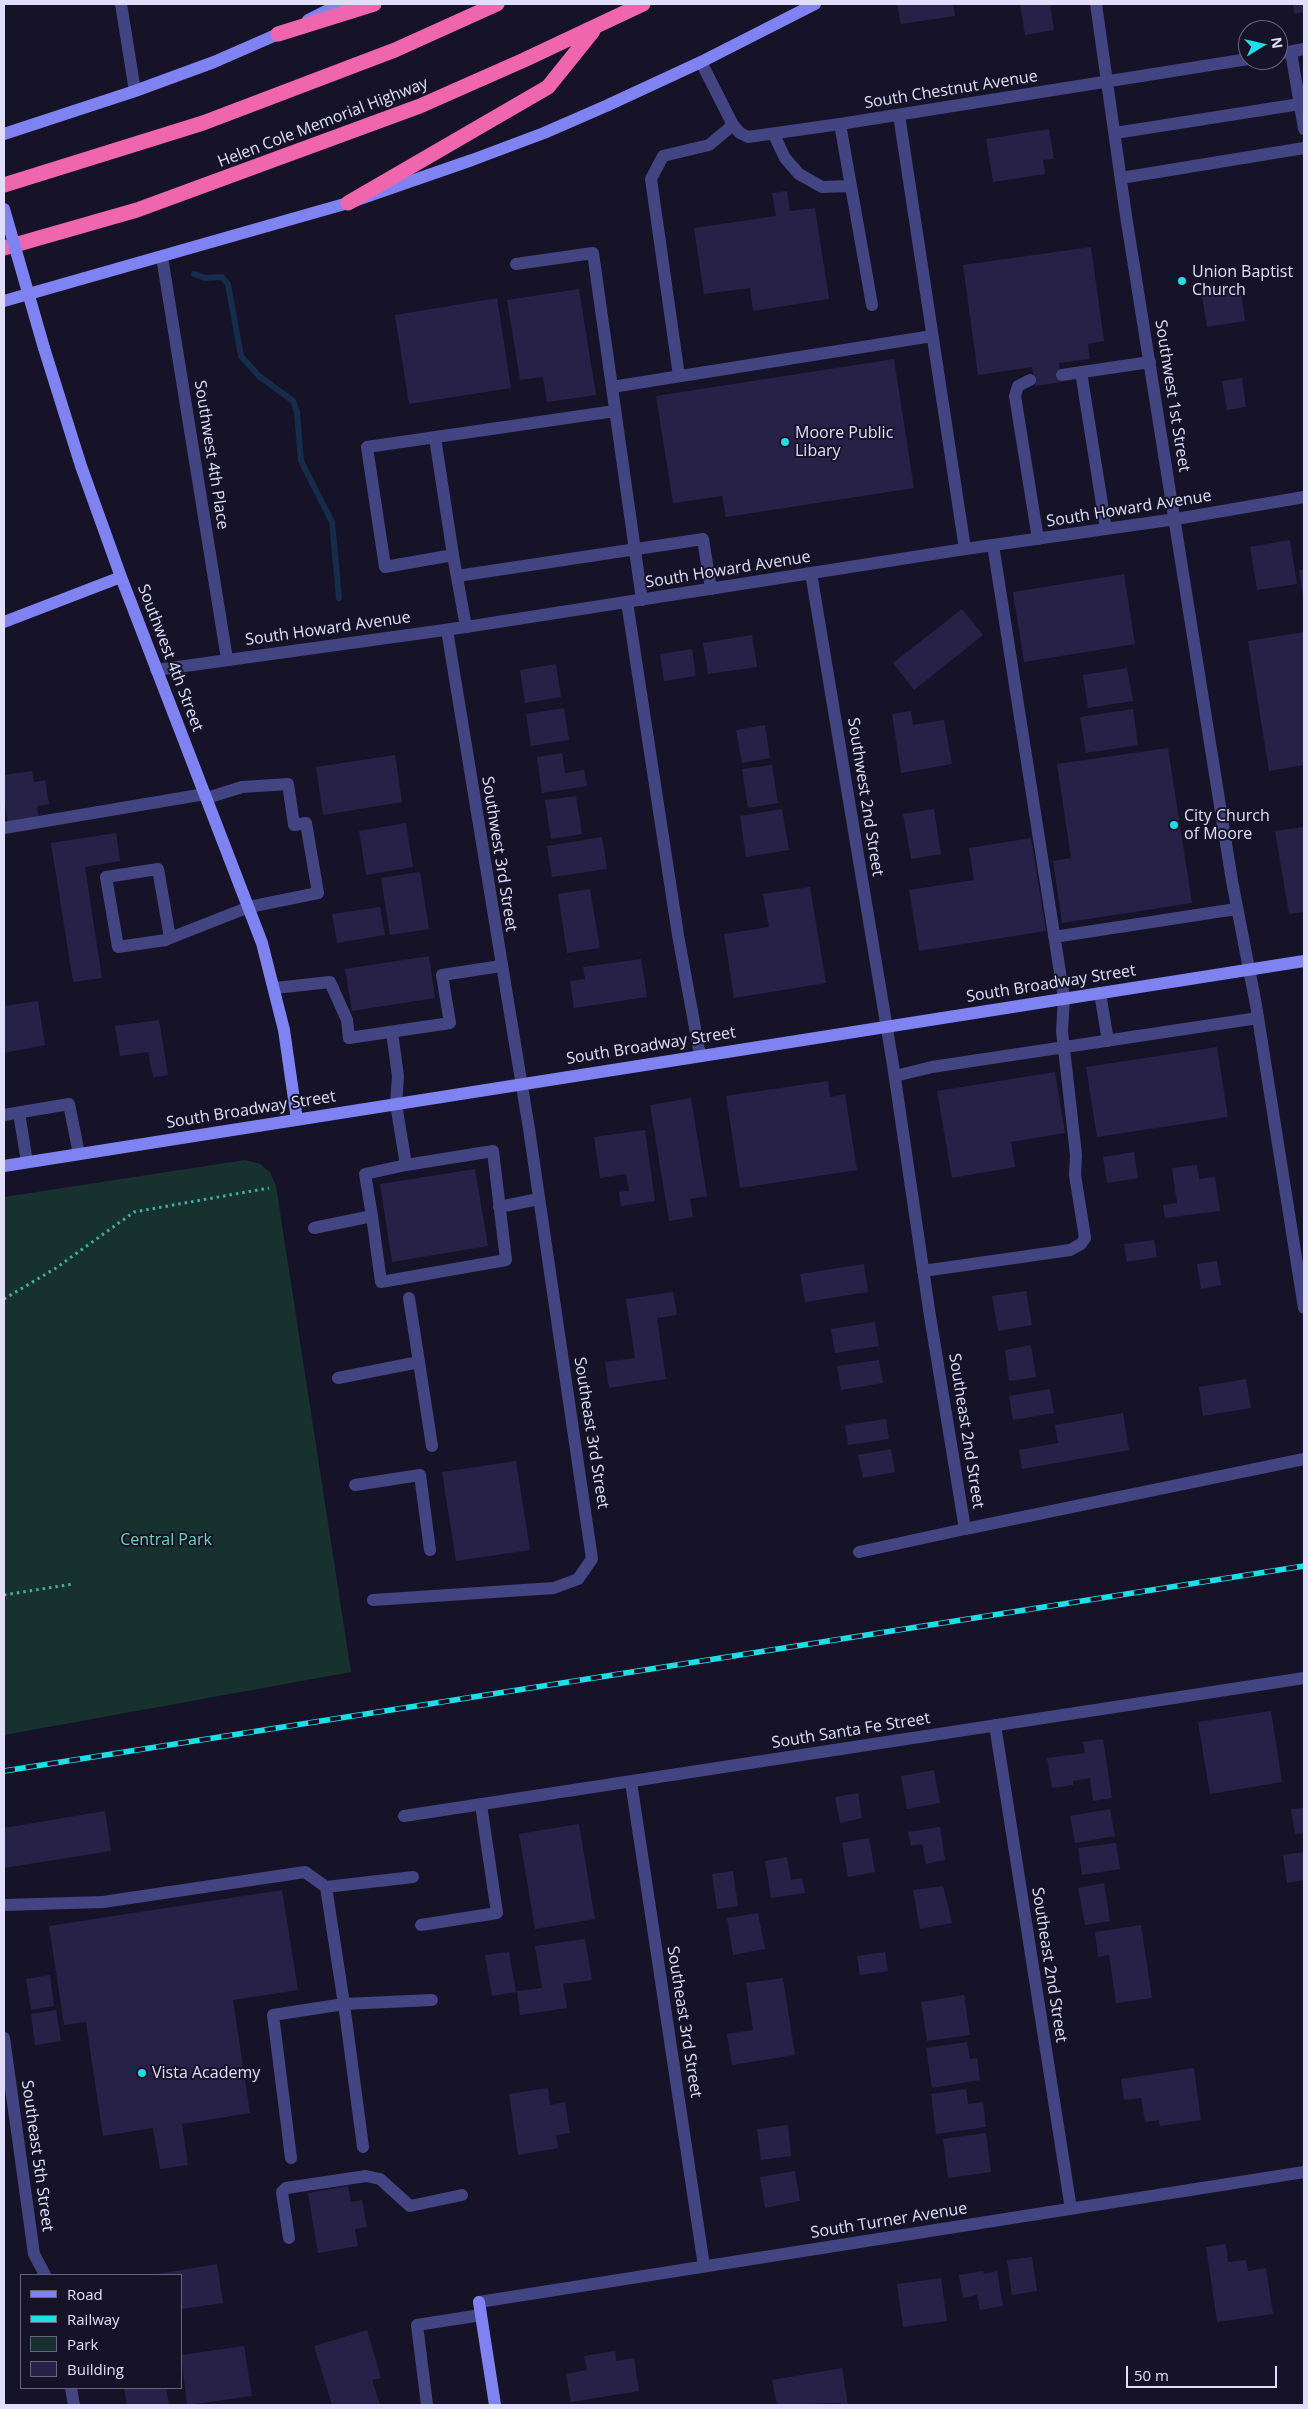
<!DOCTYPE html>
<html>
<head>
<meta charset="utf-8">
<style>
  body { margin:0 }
  #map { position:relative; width:1308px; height:2409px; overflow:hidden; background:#161328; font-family:"Open Sans",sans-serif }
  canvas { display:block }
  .frame { position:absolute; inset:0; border:5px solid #e0defb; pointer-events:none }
  .legend { position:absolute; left:20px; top:2274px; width:162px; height:115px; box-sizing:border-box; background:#161328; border:1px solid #67647c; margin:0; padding:6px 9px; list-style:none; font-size:15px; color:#e0defb }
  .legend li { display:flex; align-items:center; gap:10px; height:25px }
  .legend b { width:25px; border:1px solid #67647c }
  .north { position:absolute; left:1238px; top:20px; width:50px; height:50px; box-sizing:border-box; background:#161328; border:1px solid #67647c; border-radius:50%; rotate:81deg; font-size:14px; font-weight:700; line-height:20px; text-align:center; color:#e0defb }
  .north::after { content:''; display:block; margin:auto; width:18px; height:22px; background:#1edee7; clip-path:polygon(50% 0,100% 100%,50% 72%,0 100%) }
  .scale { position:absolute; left:1126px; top:2366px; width:151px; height:22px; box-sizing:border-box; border:2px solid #e0defb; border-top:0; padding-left:6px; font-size:15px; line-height:18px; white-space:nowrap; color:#e0defb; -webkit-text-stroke:4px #161328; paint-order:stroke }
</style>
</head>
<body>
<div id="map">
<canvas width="1308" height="2409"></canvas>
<div class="frame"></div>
<ul class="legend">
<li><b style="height:6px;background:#7f82f1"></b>Road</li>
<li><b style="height:6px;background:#1edee7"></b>Railway</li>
<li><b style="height:14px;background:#17312f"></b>Park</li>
<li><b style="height:14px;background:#272147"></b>Building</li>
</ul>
<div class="north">N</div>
<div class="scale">50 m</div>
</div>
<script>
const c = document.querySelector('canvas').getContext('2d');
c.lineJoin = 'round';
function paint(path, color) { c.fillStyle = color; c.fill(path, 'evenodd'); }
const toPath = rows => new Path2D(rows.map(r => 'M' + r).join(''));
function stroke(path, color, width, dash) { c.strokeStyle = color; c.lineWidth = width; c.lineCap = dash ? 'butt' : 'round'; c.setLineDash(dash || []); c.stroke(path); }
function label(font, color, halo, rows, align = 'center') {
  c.font = font + ' "Open Sans",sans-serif'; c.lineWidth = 4; c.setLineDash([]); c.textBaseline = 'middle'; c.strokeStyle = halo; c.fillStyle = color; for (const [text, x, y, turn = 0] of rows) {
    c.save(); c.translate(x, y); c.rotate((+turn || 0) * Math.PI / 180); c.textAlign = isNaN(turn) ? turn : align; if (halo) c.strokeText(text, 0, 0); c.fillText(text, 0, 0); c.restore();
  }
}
paint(toPath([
  [245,1160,260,1164,270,1172,276,1186,351,1672,4,1735,4,1197]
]), '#17312f');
stroke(toPath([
  [194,274,205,278,222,277,228,284,241,356,259,376,293,401,297,412,301,461,332,522,339,598]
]), '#152c4b', 6);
paint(toPath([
  [953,4,955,16,901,24,897,5],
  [1020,4,1050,4,1054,30,1025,35],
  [1293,4,1304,4,1304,12,1294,14],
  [1049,129,1054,159,1043,160,1045,174,993,182,986,139],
  [787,191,790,211,815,208,829,299,753,311,750,288,704,294,694,228,776,216,772,193],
  [1091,247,1104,341,1088,344,1090,359,1059,363,1062,382,1035,386,1032,367,978,375,963,265],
  [1240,284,1245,321,1207,327,1201,290],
  [579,289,596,395,547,402,543,377,520,380,507,300],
  [497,298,511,388,409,404,395,315],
  [894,359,914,488,726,517,722,496,673,503,656,396],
  [1242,378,1246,407,1227,410,1222,381],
  [1290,540,1297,584,1257,590,1250,547],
  [1304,569,1304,598,1303,598,1299,570],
  [1124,574,1135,644,1024,662,1013,592],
  [962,609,983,635,914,690,893,663],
  [1304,632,1304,765,1269,771,1248,641],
  [752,635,757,667,708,674,703,643],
  [692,649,696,676,664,681,660,654],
  [556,664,561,697,525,703,520,670],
  [1127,668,1133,701,1088,708,1083,675],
  [564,708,569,740,531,746,526,714],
  [1133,709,1138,745,1086,753,1080,717],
  [911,711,913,725,944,720,952,764,901,773,892,714],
  [765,725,770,758,742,763,736,730],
  [1168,748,1192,903,1062,923,1053,861,1071,858,1057,764],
  [562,753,565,773,584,770,587,786,542,793,537,757],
  [395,755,402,802,323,815,316,767],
  [772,765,778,803,748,808,742,769],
  [32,771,34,782,45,780,49,804,37,806,39,819,8,824,4,798,4,775],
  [576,796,582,834,551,839,545,800],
  [782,809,789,850,746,857,740,816],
  [934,809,941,854,911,859,903,814],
  [406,823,413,867,366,875,359,831],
  [1304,827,1304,912,1289,914,1275,831],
  [116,833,120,861,85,867,102,978,73,982,51,843],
  [602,837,607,869,552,877,547,846],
  [1031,838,1046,931,919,951,909,890,974,880,969,848],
  [420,872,429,929,390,935,381,878],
  [810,887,826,983,734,998,724,934,769,927,763,894],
  [590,889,600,948,567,953,558,894],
  [380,907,385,935,337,943,332,914],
  [429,956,435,998,352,1011,345,969],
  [641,959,647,997,574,1008,570,981,585,979,583,967],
  [38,1001,45,1045,4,1053,4,1006],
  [159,1020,168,1075,153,1077,148,1052,120,1056,115,1026],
  [1217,1047,1228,1117,1097,1137,1086,1067],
  [1055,1072,1065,1133,1011,1142,1015,1167,952,1178,937,1091],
  [828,1081,830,1097,845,1094,857,1170,740,1188,726,1096],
  [691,1098,707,1196,690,1199,693,1217,669,1221,650,1105],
  [645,1130,655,1201,621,1206,619,1192,629,1191,626,1174,600,1178,594,1137],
  [1134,1152,1138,1178,1107,1183,1103,1157],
  [1197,1165,1199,1179,1215,1177,1220,1211,1165,1218,1163,1205,1177,1203,1172,1168],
  [475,1169,488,1246,392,1262,380,1184],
  [1154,1240,1157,1257,1127,1262,1124,1244],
  [1217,1261,1221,1285,1201,1289,1197,1264],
  [864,1264,868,1292,805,1302,800,1274],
  [1026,1291,1032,1325,998,1331,992,1296],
  [673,1292,677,1315,657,1318,666,1379,609,1388,605,1362,635,1358,626,1299],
  [875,1322,879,1346,835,1353,831,1329],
  [1031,1345,1036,1377,1009,1381,1005,1350],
  [879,1360,883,1383,841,1390,837,1366],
  [1246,1379,1251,1408,1203,1416,1199,1387],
  [1050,1389,1054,1413,1013,1420,1009,1396],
  [1123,1413,1129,1450,1022,1469,1019,1450,1058,1443,1055,1425],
  [886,1419,889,1439,848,1445,845,1425],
  [891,1449,895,1472,863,1478,858,1455],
  [516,1461,530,1550,456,1561,442,1472],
  [1271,1711,1282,1782,1210,1794,1198,1722],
  [1103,1739,1112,1798,1093,1801,1090,1778,1073,1781,1073,1785,1052,1788,1047,1758,1085,1753,1083,1742],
  [934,1770,940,1803,907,1809,901,1776],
  [858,1793,862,1818,840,1823,835,1797],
  [1304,1808,1304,1833,1295,1834,1291,1809],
  [1110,1809,1115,1836,1075,1843,1070,1816],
  [105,1811,111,1851,4,1868,4,1828],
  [579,1824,595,1919,535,1929,519,1834],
  [940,1827,945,1860,926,1864,922,1844,911,1846,908,1832],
  [869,1838,875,1872,848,1877,842,1843],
  [1116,1843,1120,1869,1082,1875,1078,1848],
  [1304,1852,1304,1880,1287,1883,1283,1855],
  [787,1857,791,1880,802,1878,805,1893,771,1898,765,1861],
  [733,1871,738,1906,717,1909,712,1874],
  [1104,1883,1110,1921,1085,1925,1078,1888],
  [943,1886,952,1923,920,1929,913,1890],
  [282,1890,298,1990,233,2000,250,2113,182,2124,188,2165,160,2169,153,2128,103,2136,86,2022,64,2025,49,1926],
  [758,1913,765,1949,733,1955,727,1918],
  [1141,1925,1152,1998,1116,2003,1109,1955,1098,1957,1095,1932],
  [585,1939,592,1980,563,1984,567,2008,520,2015,517,1991,542,1988,535,1946],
  [509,1952,516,1992,492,1996,485,1955],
  [885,1952,888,1971,860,1975,857,1956],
  [50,1975,54,2006,31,2010,26,1979],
  [783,1978,795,2055,732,2065,727,2034,753,2030,746,1983],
  [964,1995,970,2035,927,2041,921,2002],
  [56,2010,61,2041,35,2045,31,2014],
  [967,2042,970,2059,977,2058,980,2080,932,2088,926,2048],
  [1194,2068,1201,2120,1160,2126,1159,2120,1145,2122,1141,2098,1124,2100,1121,2079],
  [548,2088,550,2105,565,2102,570,2133,556,2135,558,2148,518,2155,509,2094],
  [966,2089,968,2104,983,2102,986,2127,936,2134,931,2094],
  [788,2125,791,2156,761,2160,757,2129],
  [986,2133,991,2172,948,2178,943,2139],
  [795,2171,800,2201,765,2208,760,2177],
  [348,2186,351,2202,362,2200,367,2227,355,2229,358,2246,318,2253,308,2193],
  [1226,2244,1228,2262,1246,2260,1248,2271,1266,2268,1273,2314,1217,2322,1206,2247],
  [1032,2257,1037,2291,1012,2295,1007,2260],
  [217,2264,223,2303,181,2309,181,2275,152,2275],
  [983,2271,984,2274,997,2271,1003,2306,980,2310,977,2295,963,2298,959,2275],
  [941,2278,947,2321,903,2327,897,2284],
  [367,2330,381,2378,372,2380,380,2405,332,2405,314,2346],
  [244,2346,252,2396,187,2405,181,2355],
  [615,2351,616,2361,634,2358,639,2391,571,2402,566,2374,587,2370,584,2356],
  [842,2368,848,2405,841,2405,841,2403,777,2405,772,2380],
  [124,2388,166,2388,169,2405,127,2405]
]), '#272147');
stroke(toPath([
  [4,1299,56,1268,134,1212,269,1188],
  [4,1595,73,1584]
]), '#3eb0a2', 3, [2.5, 4]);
stroke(toPath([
  [1291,52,1304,129],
  [899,115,965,549],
  [840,124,872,305],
  [1115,133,1300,104],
  [774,135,785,158,799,174,822,187,850,186],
  [1121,178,1304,148],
  [516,264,593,253,642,600],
  [1081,372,1106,529],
  [1062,375,1150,362],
  [679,376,651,179,663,156,709,145,733,125],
  [1030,380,1018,386,1015,396,1038,539],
  [612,387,932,336],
  [435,438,453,555],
  [457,576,703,539,711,589],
  [627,602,678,935,700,1055],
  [466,627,453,555,385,567,367,447,615,411],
  [4,828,205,794],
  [1054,937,1236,909],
  [170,938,158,869,106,877,118,947,166,940,170,938,249,907,318,893,306,823,294,825,288,784,242,787,207,798],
  [275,988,330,982,347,1020,349,1038,450,1023,442,975,501,966],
  [1100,993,1108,1041],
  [895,1076,932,1067,1258,1018],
  [19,1113,27,1162],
  [4,1115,69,1104,79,1154],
  [499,1207,539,1199],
  [372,1216,365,1174,406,1165],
  [314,1228,372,1216,381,1282,506,1260,493,1151,406,1165,396,1104,398,1076,392,1032],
  [923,1271,1070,1250,1081,1244,1085,1238,1075,1175,1076,1155,1062,1031,1064,998,993,545],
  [409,1298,419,1362],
  [338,1378,419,1362,432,1446],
  [355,1485,420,1475,430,1550],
  [859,1552,965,1529],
  [413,1877,326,1887,344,2004,432,2000],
  [103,1902,305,1872,326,1887],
  [421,1925,497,1913,481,1805],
  [291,2158,273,2015,344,2004,363,2147],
  [289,2238,282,2192,286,2188,366,2176,380,2179,410,2206,462,2195],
  [427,2405,417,2325,481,2315]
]), '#434482', 12);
stroke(toPath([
  [1096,4,1126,216,1232,881,1256,1005,1304,1308],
  [1278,54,1304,49],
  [701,62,733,125,740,133,748,137,840,124,1248,59],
  [811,573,893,1065,930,1316,965,1529,1304,1459],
  [373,1600,554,1588,578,1579,592,1559,529,1129,447,630],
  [995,1725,1071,2209],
  [631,1782,704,2266],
  [404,1816,1304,1678],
  [4,1905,103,1902],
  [4,2038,34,2254,45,2275],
  [479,2302,1304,2172],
  [71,2388,74,2405]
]), '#434482', 12);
stroke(toPath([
  [121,4,135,91],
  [162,257,227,659],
  [156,670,466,627,965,549,1176,519,1304,497]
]), '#434482', 12);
stroke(toPath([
  [308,20,340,4],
  [4,134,135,91,214,62,285,31],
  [4,301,348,203,472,160,544,133,606,106,701,62,815,4],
  [44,348,81,466,121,577,262,943,284,1030,297,1120],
  [4,622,121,577],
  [4,1166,1304,961],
  [479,2302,495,2405]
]), '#7f82f1', 12);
stroke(toPath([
  [278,34,374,4],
  [4,185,203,123,395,50,497,4],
  [348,203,548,87,593,31],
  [4,248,137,210,420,106,524,60,643,4]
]), '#ef66af', 15);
const rail = toPath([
  [4,1771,1304,1566]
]);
stroke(rail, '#1edee7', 5.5);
stroke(rail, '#161328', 4, [11]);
stroke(toPath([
  [4,209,44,348]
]), '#7f82f1', 12);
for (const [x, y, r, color] of [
  [1182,281,5,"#1edee7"],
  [785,442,5,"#1edee7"],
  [1174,825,5,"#1edee7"],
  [142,2073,5,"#1edee7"]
]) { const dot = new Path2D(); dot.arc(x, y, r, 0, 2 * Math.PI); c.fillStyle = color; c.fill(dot); stroke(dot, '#161328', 2); }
label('16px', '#e0defb', '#161328', [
  ["South Chestnut Avenue",951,90,-9],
  ["Helen Cole Memorial Highway",323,123,-21],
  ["Southwest 1st Street",1172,396,81],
  ["Southwest 4th Place",211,455,81],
  ["South Howard Avenue",1129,509,-9],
  ["South Howard Avenue",728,570,-9],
  ["South Howard Avenue",328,629,-8],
  ["Southwest 4th Street",170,658,69],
  ["Southwest 2nd Street",865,797,81],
  ["Southwest 3rd Street",499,854,81],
  ["South Broadway Street",1051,984,-9],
  ["South Broadway Street",651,1046,-9],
  ["South Broadway Street",251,1110,-9],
  ["Southeast 2nd Street",966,1431,81],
  ["Southeast 3rd Street",591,1433,81],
  ["South Santa Fe Street",851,1731,-9],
  ["Southeast 2nd Street",1049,1965,81],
  ["Southeast 3rd Street",684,2022,81],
  ["Southeast 5th Street",37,2156,82],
  ["South Turner Avenue",889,2221,-9]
]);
label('16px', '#e0defb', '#161328', [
  ["Union Baptist",1192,272],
  ["Church",1192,290],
  ["Moore Public",795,433],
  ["Libary",795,451],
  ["City Church",1184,816],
  ["of Moore",1184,834],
  ["Vista Academy",152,2073]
], 'left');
label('16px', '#70d5b6', '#161328', [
  ["Central Park",166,1540]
]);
</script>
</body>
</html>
